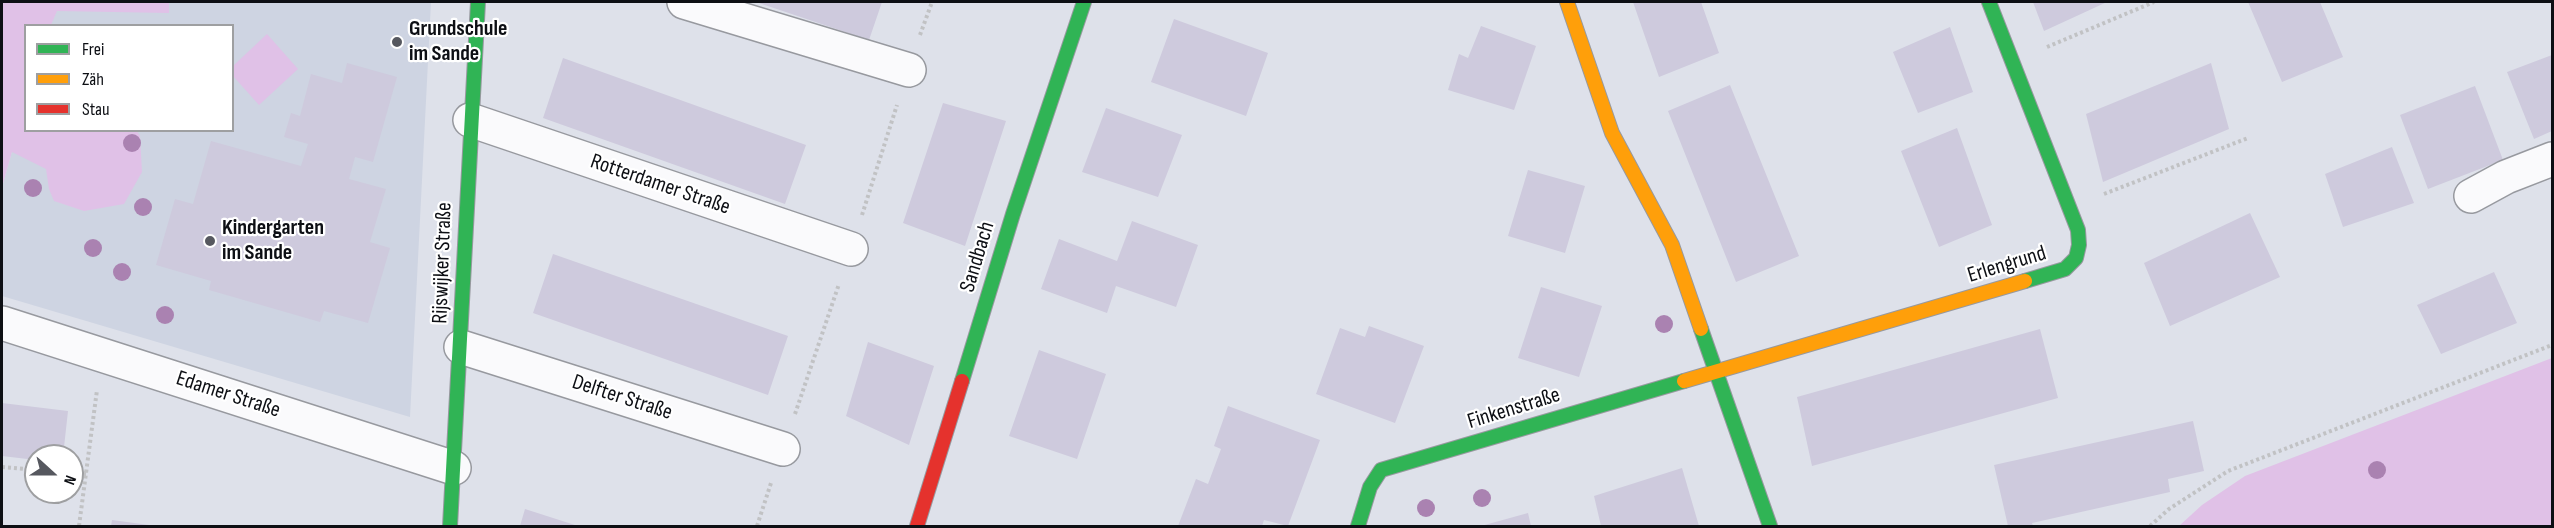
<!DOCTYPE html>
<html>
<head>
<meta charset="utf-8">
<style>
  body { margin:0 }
  #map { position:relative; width:2554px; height:528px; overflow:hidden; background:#dee1ea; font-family:"Sofia Sans Condensed",sans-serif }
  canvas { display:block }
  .frame { position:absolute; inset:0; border:3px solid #0d0f14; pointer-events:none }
  .legend { position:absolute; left:24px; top:24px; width:210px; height:108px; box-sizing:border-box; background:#fff; border:2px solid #9e9fa1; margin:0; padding:8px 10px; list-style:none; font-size:18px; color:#0d0f14 }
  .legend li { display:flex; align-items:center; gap:12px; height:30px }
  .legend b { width:30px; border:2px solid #9e9fa1 }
  .north { position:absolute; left:24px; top:444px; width:60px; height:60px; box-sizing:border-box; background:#fff; border:2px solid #9e9fa1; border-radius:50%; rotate:111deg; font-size:16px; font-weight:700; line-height:24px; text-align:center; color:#0d0f14 }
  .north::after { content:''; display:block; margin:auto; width:21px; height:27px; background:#56585f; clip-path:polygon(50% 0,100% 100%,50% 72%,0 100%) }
</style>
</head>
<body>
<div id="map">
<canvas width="2554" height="528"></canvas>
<div class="frame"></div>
<ul class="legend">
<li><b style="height:8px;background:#30b455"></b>Frei</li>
<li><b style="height:8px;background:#ff9f0a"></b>Zäh</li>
<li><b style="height:8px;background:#e5322d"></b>Stau</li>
</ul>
<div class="north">N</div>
</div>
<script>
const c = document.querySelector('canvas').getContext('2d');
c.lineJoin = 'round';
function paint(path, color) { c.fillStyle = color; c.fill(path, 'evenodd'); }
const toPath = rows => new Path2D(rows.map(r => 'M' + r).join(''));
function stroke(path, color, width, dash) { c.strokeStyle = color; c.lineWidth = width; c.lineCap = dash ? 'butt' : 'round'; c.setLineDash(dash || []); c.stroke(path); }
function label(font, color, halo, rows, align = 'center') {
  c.font = font + ' "Sofia Sans Condensed",sans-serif'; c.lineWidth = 4.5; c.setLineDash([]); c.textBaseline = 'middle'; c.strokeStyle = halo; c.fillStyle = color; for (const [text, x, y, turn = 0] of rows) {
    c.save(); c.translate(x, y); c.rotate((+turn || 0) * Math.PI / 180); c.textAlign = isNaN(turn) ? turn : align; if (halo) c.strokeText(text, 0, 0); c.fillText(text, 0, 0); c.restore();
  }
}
paint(toPath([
  [2,2,431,2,410,417,2,296,2,187,25,105,26,130,232,130,232,26,26,26]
]), '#ced4e2');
paint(toPath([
  [2,2,169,2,169,13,57,11,51,25,26,26,26,130,137,131,140,136,142,172,124,204,84,211,54,201,49,189,46,169,12,152,2,187],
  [267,34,298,69,259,105,233,76,233,66],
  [2552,358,2552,526,2179,526,2202,505,2245,476]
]), '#e0c1e7');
paint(toPath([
  [756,2,882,2,869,40],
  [1633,2,1701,2,1719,53,1659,77],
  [2033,2,2107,2,2044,31],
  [2248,2,2320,2,2343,57,2282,82],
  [1174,19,1268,53,1246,116,1151,82],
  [1481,26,1536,46,1514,110,1448,90,1459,54,1468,58],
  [1950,27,1973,92,1918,113,1893,52],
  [2552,55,2552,131,2534,139,2507,72],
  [563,58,806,145,785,204,543,118],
  [347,63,397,77,373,162,355,157,349,179,386,189,370,242,390,248,368,323,324,311,320,322,209,290,211,281,156,265,175,199,193,204,211,141,301,166,308,144,284,137,291,113,300,116,311,74,342,83],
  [2211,63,2229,129,2103,182,2086,114],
  [1730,85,1799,256,1736,282,1668,111],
  [2475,86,2503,160,2428,189,2400,115],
  [943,103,1006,121,965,246,903,223],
  [1106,108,1182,135,1158,197,1082,172],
  [1957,128,1992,225,1939,247,1901,151],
  [2392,147,2414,203,2343,227,2325,174],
  [1528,170,1585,186,1565,253,1508,236],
  [2250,213,2280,277,2170,326,2144,263],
  [1132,221,1198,245,1176,307,1116,286,1107,313,1041,289,1059,239,1117,261],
  [553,254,788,336,768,395,533,313],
  [2494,272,2517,323,2441,354,2417,305],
  [1541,287,1602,306,1579,377,1518,358],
  [1369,326,1424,346,1395,423,1316,394,1340,328,1365,337],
  [2040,329,2058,398,1812,466,1797,397],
  [868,342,934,366,909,445,846,416],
  [1039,350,1106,374,1077,459,1009,436],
  [2,403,68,411,63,456,36,456,36,460,2,456],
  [1228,406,1320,440,1288,526,1264,520,1262,526,1178,526,1196,479,1208,484,1221,449,1214,446],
  [2193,421,2204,471,2168,479,2170,492,2032,523,2033,526,2008,526,1994,465],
  [1682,468,1699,526,1601,526,1594,496],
  [525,509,578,526,520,526],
  [1528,513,1531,526,1481,526],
  [112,520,149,525,149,526,111,526]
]), '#cecadd');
const street = toPath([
  [684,2,909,70],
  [470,120,851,249],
  [2471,196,2506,177,2552,159],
  [2,323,454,468],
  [461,347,783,449]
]);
const fast = toPath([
  [1989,2,2078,230,2079,245,2076,258,2065,269,2025,281],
  [1701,329,1770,526],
  [962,381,1013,214,1084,2],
  [450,526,478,2],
  [1358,526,1370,487,1381,470,1684,381]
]);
const slow = toPath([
  [1567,2,1612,133,1672,245,1701,329],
  [1684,381,2025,281]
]);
const jam = toPath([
  [917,526,962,381]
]);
stroke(street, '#97999f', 36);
stroke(fast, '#97999f', 16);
stroke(slow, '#97999f', 16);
stroke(jam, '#97999f', 16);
stroke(toPath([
  [920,35,932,2],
  [2047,47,2154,2],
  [2104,194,2248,138],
  [862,215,897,105],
  [795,414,839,284],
  [2,467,36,470],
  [72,473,86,474],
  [79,526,97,390],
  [757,526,771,483],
  [2150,526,2169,509,2228,471,2552,345]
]), '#c1c2c4', 4, [3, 3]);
stroke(street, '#fafafc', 33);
stroke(fast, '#30b455', 14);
stroke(slow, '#ff9f0a', 14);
stroke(jam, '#e5322d', 14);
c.fillStyle = '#aa82b1';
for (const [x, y] of [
  [132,143],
  [33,188],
  [143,207],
  [93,248],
  [122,272],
  [165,315],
  [1664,324],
  [2377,470],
  [1482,498],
  [1426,508]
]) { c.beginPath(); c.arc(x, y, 9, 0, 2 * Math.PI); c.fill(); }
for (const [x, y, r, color] of [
  [397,42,6,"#56585f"],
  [210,241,6,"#56585f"]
]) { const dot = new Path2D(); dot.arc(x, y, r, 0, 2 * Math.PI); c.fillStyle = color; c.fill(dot); stroke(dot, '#fff', 2); }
label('bold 22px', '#0d0f14', '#fff', [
  ["Grundschule",409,29],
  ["im Sande",409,54],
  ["Kindergarten",222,228],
  ["im Sande",222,253]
], 'left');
label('22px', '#0d0f14', '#fff', [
  ["Rotterdamer Straße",660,185,19],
  ["Sandbach",978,257,-73],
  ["Rijswijker Straße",443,263,-88],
  ["Erlengrund",2007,265,-17],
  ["Edamer Straße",228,395,18],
  ["Delfter Straße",622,398,18],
  ["Finkenstraße",1514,409,-17]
]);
</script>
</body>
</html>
